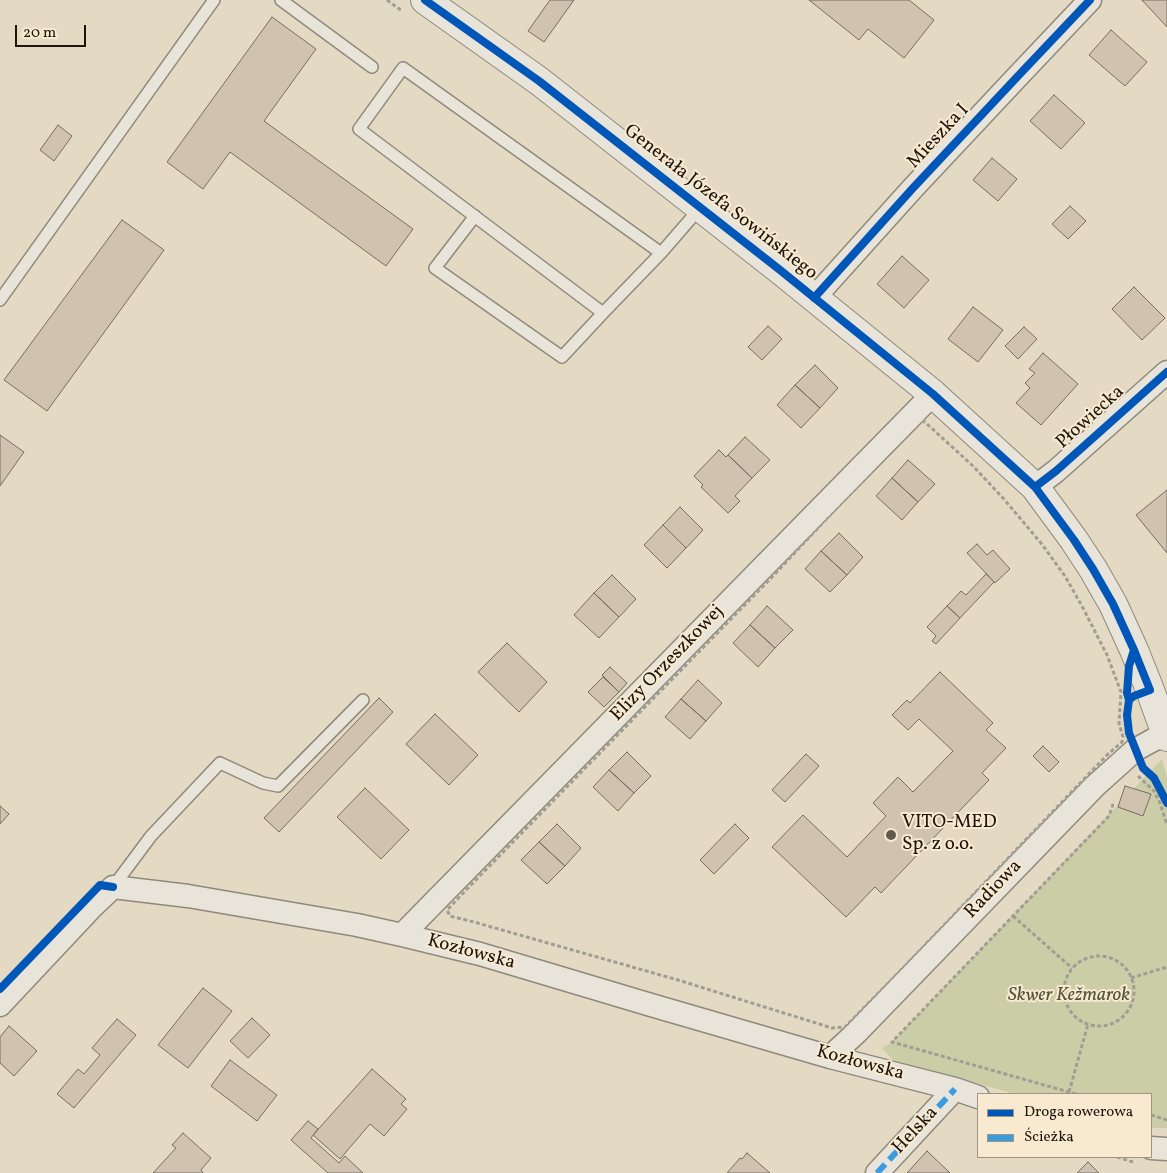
<!DOCTYPE html>
<html>
<head>
<meta charset="utf-8">
<style>
  body { margin:0 }
  #map { position:relative; width:1167px; height:1173px; overflow:hidden; background:#e4dac3; font-family:Vollkorn,serif }
  canvas { display:block }
  .legend { position:absolute; left:977px; top:1093px; width:175px; height:65px; box-sizing:border-box; background:#f7ead0; border:1px solid #a09582; margin:0; padding:6px 9px; list-style:none; font-size:15px; color:#1d150d }
  .legend li { display:flex; align-items:center; gap:10px; height:25px }
  .legend b { width:25px; border:1px solid #a09582 }
  .scale { position:absolute; left:15px; top:25px; width:71px; height:22px; box-sizing:border-box; border:2px solid #1d150d; border-top:0; padding-left:6px; font-size:15px; line-height:18px; white-space:nowrap; color:#1d150d; -webkit-text-stroke:4px #f7ead0; paint-order:stroke }
</style>
</head>
<body>
<div id="map">
<canvas width="1167" height="1173"></canvas>
<ul class="legend">
<li><b style="height:6px;background:#0057b8"></b>Droga rowerowa</li>
<li><b style="height:6px;background:#3c9ade"></b>Ścieżka</li>
</ul>
<div class="scale">20 m</div>
</div>
<script>
const c = document.querySelector('canvas').getContext('2d');
c.lineJoin = 'round';
function paint(path, color) { c.fillStyle = color; c.fill(path, 'evenodd'); }
const toPath = rows => new Path2D(rows.map(r => 'M' + r).join(''));
function stroke(path, color, width, dash) { c.strokeStyle = color; c.lineWidth = width; c.lineCap = dash ? 'butt' : 'round'; c.setLineDash(dash || []); c.stroke(path); }
function label(font, color, halo, rows, align = 'center') {
  c.font = font + ' Vollkorn,serif'; c.lineWidth = 4; c.setLineDash([]); c.textBaseline = 'middle'; c.strokeStyle = halo; c.fillStyle = color; for (const [text, x, y, turn = 0] of rows) {
    c.save(); c.translate(x, y); c.rotate((+turn || 0) * Math.PI / 180); c.textAlign = isNaN(turn) ? turn : align; if (halo) c.strokeText(text, 0, 0); c.fillText(text, 0, 0); c.restore();
  }
}
paint(toPath([
  [1162,759,1167,777,1167,1128,1151,1128,1151,1094,1015,1094,893,1060,882,1048,892,1042]
]), '#cbcda7');
const building = toPath([
  [550,0,574,0,544,42,528,31,550,0],
  [809,0,909,0,934,20,904,58,868,29,859,40,809,0],
  [1142,0,1167,0,1167,27,1142,0],
  [272,17,316,49,264,121,413,229,386,266,230,152,203,189,167,162,272,17],
  [1111,30,1147,62,1125,86,1089,55,1111,30],
  [1054,95,1085,123,1061,149,1030,121,1054,95],
  [58,125,72,136,54,161,40,150,58,125],
  [992,158,1017,179,998,201,973,180,992,158],
  [1070,206,1086,221,1068,239,1052,224,1070,206],
  [122,220,164,250,47,411,4,380,122,220],
  [902,256,929,280,904,308,877,284,902,256],
  [1134,287,1165,318,1142,340,1112,309,1134,287],
  [973,307,1003,330,978,362,948,339,973,307],
  [768,326,782,339,762,360,748,347,768,326],
  [1024,327,1037,339,1018,359,1005,346,1024,327],
  [1043,353,1078,384,1041,425,1016,403,1030,388,1025,383,1035,373,1029,369,1043,353],
  [815,365,838,388,820,408,795,385,815,365],
  [795,385,820,408,801,428,777,405,795,385],
  [0,435,24,452,0,486,0,435],
  [745,437,770,460,752,478,728,455,745,437],
  [719,450,726,457,728,455,752,478,735,496,740,501,728,513,701,487,703,485,694,476,719,450],
  [908,460,935,484,918,502,892,478,908,460],
  [892,478,918,502,902,520,876,496,892,478],
  [1167,490,1167,553,1136,515,1167,490],
  [680,507,703,530,686,548,663,525,680,507],
  [663,525,686,548,667,568,644,545,663,525],
  [839,533,863,557,847,575,821,551,839,533],
  [977,544,987,555,993,550,1010,569,995,583,967,553,977,544],
  [821,551,847,575,830,592,805,569,821,551],
  [986,574,994,582,960,618,947,606,961,591,966,595,986,574],
  [612,575,636,599,619,617,594,593,612,575],
  [594,593,619,617,599,638,574,615,594,593],
  [767,606,793,630,775,648,750,625,767,606],
  [947,606,960,618,936,644,932,641,936,636,927,627,947,606],
  [750,625,775,648,758,667,733,643,750,625],
  [507,643,547,682,519,712,478,672,507,643],
  [610,667,627,683,619,692,602,675,610,667],
  [940,672,993,723,986,730,1006,748,982,773,989,780,881,893,875,887,846,917,772,847,803,815,847,857,886,816,873,803,898,777,913,792,953,751,919,719,908,730,892,715,907,700,910,703,940,672],
  [603,677,619,692,604,707,588,692,603,677],
  [698,680,722,703,706,721,681,699,698,680],
  [379,698,393,712,279,832,264,818,379,698],
  [681,699,706,721,690,739,665,717,681,699],
  [435,714,478,755,449,785,406,744,435,714],
  [1043,746,1059,762,1049,772,1033,756,1043,746],
  [627,752,651,776,634,793,609,770,627,752],
  [806,754,819,766,785,802,772,790,806,754],
  [609,770,634,793,618,811,593,787,609,770],
  [1125,786,1151,794,1143,816,1118,807,1125,786],
  [365,788,409,830,381,859,337,817,365,788],
  [0,806,9,814,0,824,0,806],
  [557,824,581,848,565,866,539,842,557,824],
  [735,824,749,838,714,874,700,860,735,824],
  [539,842,565,866,547,884,521,860,539,842],
  [203,988,232,1011,188,1068,158,1045,203,988],
  [252,1018,270,1035,248,1058,230,1041,252,1018],
  [117,1019,136,1035,74,1108,57,1094,78,1069,84,1074,100,1055,92,1048,117,1019],
  [9,1026,37,1051,14,1076,0,1063,0,1037,9,1026],
  [230,1060,277,1095,257,1121,211,1086,230,1060],
  [372,1069,406,1099,401,1104,407,1109,384,1136,370,1124,340,1159,313,1135,372,1069],
  [308,1121,318,1129,311,1138,339,1163,345,1156,363,1173,328,1173,291,1140,308,1121],
  [183,1133,211,1158,201,1170,203,1173,153,1173,176,1148,172,1145,183,1133],
  [927,1151,950,1173,907,1173,927,1151],
  [747,1153,770,1173,727,1173,740,1158,742,1159,747,1153],
  [1088,1162,1099,1173,1077,1173,1088,1162]
]);
paint(building, '#d1c1af');
stroke(building, '#746e62', 1);
const service = toPath([
  [281,0,372,67],
  [475,216,435,268,562,357,603,313],
  [661,253,603,313,359,129,403,68,661,253,700,208],
  [0,300,214,0],
  [113,887,151,836,220,763,263,783,278,786,363,700]
]);
const minor = toPath([
  [814,298,913,188,1018,76,1090,0],
  [1035,487,1056,471,1167,372],
  [402,935,933,394],
  [0,1005,92,907,113,887,188,896,357,925,402,935,480,954,651,1005,830,1057,955,1089,978,1097],
  [830,1057,856,1033,1095,786,1135,750,1153,740,1166,735],
  [1151,1148,1167,1149],
  [877,1173,955,1089]
]);
const tertiary = toPath([
  [425,0,539,81,780,270,933,394,1035,487,1074,540,1093,569,1113,604,1134,650,1150,690,1167,737]
]);
stroke(service, '#8f897b', 14);
stroke(minor, '#8f897b', 25);
stroke(tertiary, '#8f897b', 30);
stroke(toPath([
  [387,0,402,11],
  [922,420,927,424,973,466,1003,498,1041,543,1065,576,1083,608,1107,655,1121,692,1119,723,1123,737,1122,742,1107,755,900,971,845,1027,832,1028,678,980,474,922,450,916,447,910,466,890,775,574,905,435,922,420],
  [1138,776,1154,791,1160,803,1167,825],
  [1013,916,1072,968],
  '1064 991a35 35 0 1 1 70 0a35 35 0 1 1-70 0Z',
  [1131,978,1167,967],
  [1069,1092,1088,1024],
  [1076,1094,892,1042,1109,816,1114,801],
  [1151,1115,1167,1120],
  [1117,1157,1133,1162]
]), '#a29d94', 3, [4, 2.5]);
stroke(service, '#e9e4d9', 11);
stroke(minor, '#e9e4d9', 22);
stroke(tertiary, '#e9e4d9', 28);
stroke(toPath([
  [877,1173,955,1089]
]), '#3c9ade', 6, [12, 6]);
stroke(toPath([
  [425,0,539,81,780,270,933,394,1035,487,1074,540,1093,569,1113,604,1134,650,1150,690,1134,696,1129,700],
  [814,298,913,188,1018,76,1090,0],
  [1035,487,1056,471,1167,372],
  [1134,650,1129,666,1127,693,1129,700,1127,715,1129,733,1143,768,1154,778,1167,803],
  [0,989,100,885,113,887]
]), '#0057b8', 8);
for (const [x, y, r, color] of [
  [891,835,6,"#635a4d"]
]) { const dot = new Path2D(); dot.arc(x, y, r, 0, 2 * Math.PI); c.fillStyle = color; c.fill(dot); stroke(dot, '#f7ead0', 2); }
label('19px', '#1d150d', '#f7ead0', [
  ["Mieszka I",939,137,-47],
  ["Generała Józefa Sowińskiego",720,203,38],
  ["Płowiecka",1091,418,-42],
  ["Elizy Orzeszkowej",668,664,-46],
  ["Radiowa",994,890,-46],
  ["Kozłowska",471,953,15],
  ["Kozłowska",860,1064,15],
  ["Helska",916,1131,-47]
]);
label('19px', '#1d150d', '#f7ead0', [
  ["VITO-MED",902,824],
  ["Sp. z o.o.",902,846]
], 'left');
label('italic 19px', '#53523b', '#f7ead0', [
  ["Skwer Kežmarok",1069,997]
]);
</script>
</body>
</html>
